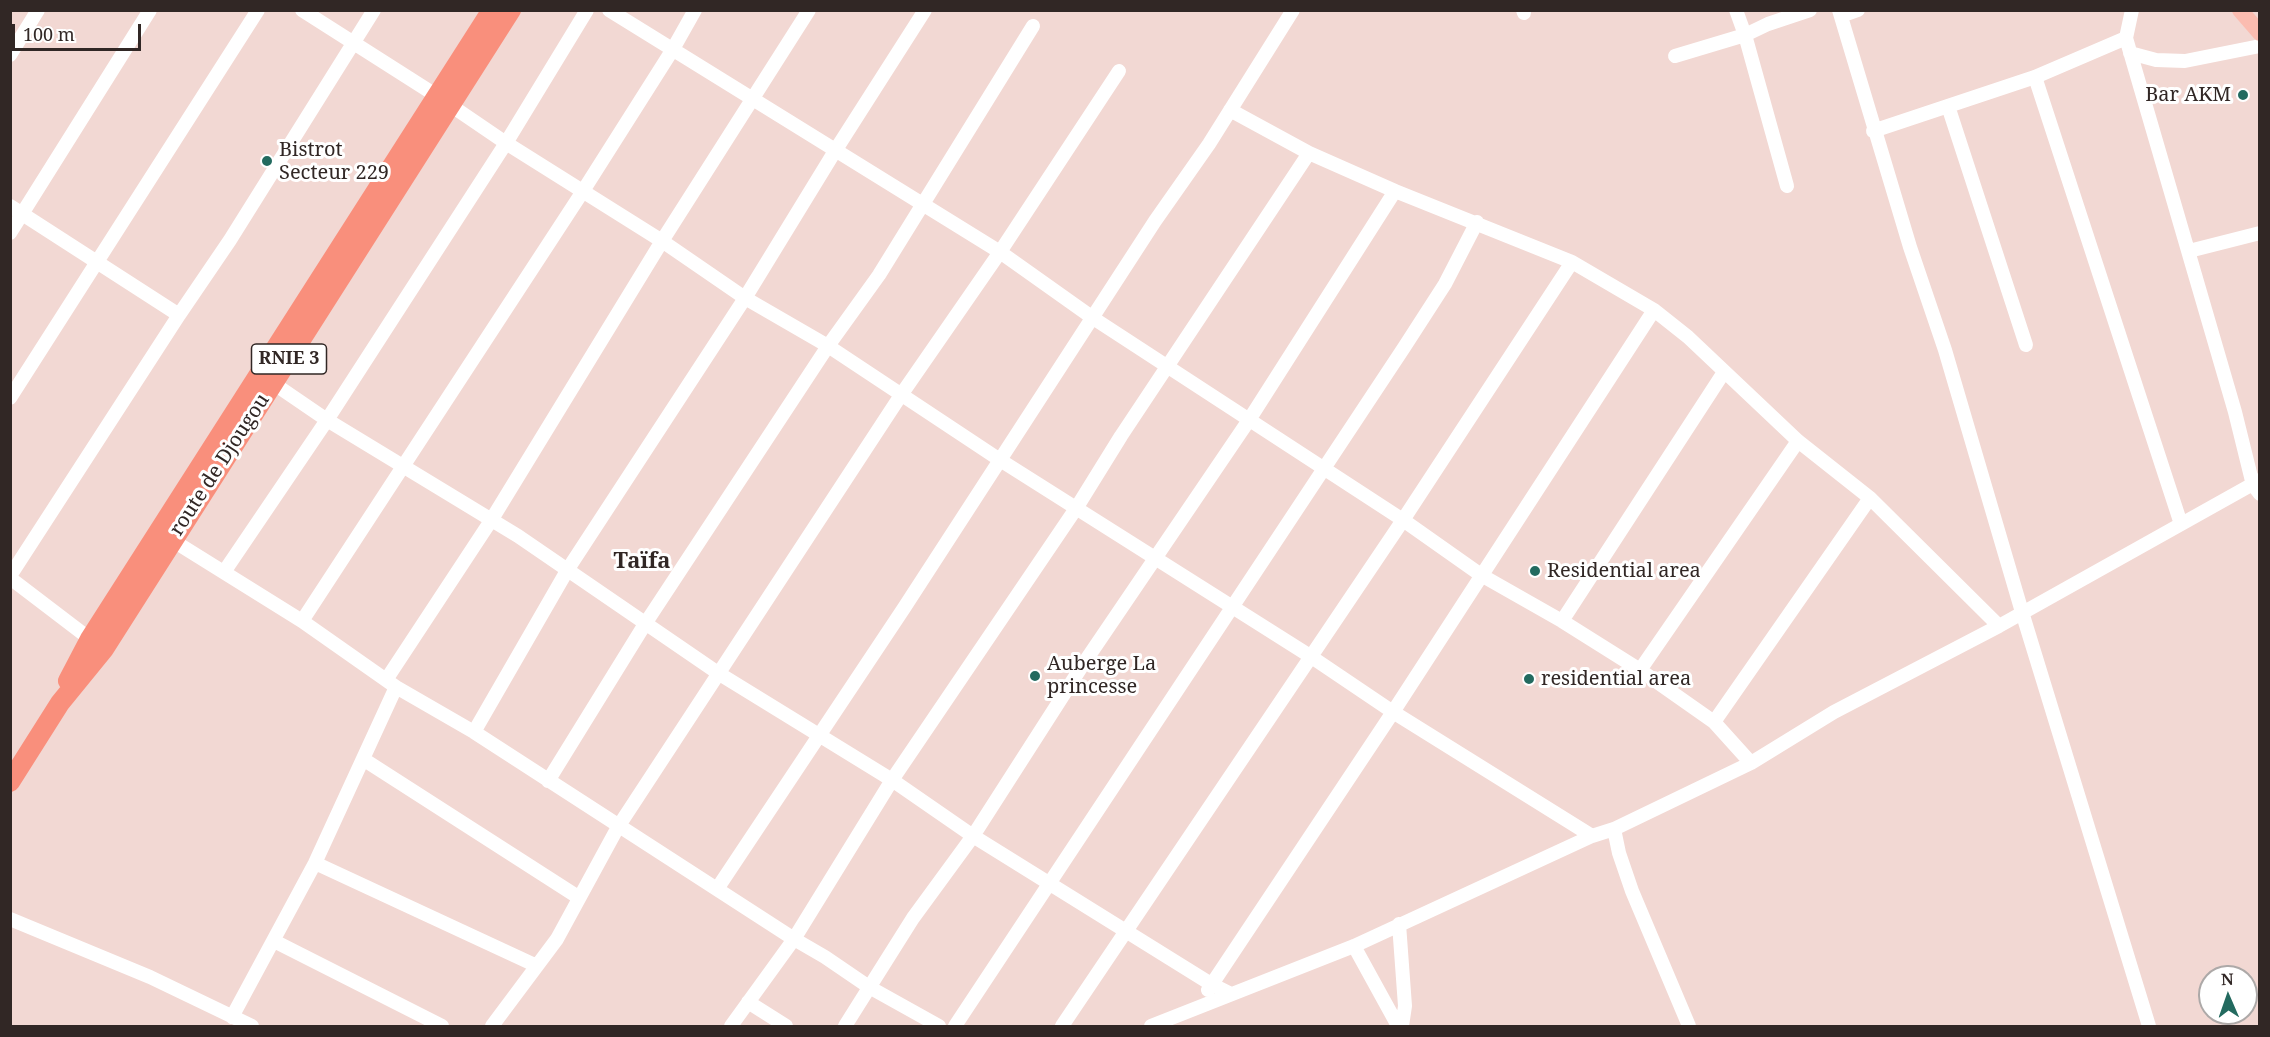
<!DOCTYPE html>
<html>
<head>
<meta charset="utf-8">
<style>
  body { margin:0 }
  #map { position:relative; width:2270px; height:1037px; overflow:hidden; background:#f2d8d3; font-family:"Noto Serif",serif }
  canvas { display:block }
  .frame { position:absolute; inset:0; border:12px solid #312725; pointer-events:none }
  .north { position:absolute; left:2198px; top:965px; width:60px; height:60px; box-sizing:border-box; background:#fff; border:2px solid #ada9a8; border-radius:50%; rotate:358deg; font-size:16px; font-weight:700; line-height:24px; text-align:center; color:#312725 }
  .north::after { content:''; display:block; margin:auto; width:21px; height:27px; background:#236a5f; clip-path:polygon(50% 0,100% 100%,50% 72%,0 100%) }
  .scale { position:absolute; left:12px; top:24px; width:129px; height:27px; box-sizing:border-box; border:3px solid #312725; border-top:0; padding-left:8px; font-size:18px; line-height:21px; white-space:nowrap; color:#312725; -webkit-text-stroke:4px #fff; paint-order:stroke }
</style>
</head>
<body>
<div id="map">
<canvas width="2270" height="1037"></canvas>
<div class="frame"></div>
<div class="north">N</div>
<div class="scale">100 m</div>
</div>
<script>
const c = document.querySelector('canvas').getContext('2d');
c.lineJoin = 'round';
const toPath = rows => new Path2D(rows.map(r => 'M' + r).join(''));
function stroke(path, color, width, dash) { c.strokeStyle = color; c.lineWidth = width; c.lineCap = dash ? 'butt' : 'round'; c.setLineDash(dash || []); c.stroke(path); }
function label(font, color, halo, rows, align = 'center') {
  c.font = font + ' "Noto Serif",serif'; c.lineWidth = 6; c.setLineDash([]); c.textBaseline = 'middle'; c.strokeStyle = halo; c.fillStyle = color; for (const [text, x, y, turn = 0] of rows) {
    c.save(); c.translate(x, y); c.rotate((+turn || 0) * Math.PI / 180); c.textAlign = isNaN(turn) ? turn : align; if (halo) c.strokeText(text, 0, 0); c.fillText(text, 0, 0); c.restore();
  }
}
stroke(toPath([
  [302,10,437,96,506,143,662,241,745,298,828,346,1000,460,1310,656,1393,712,1592,836],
  [609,10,1000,252,1093,318,1403,520,1481,575,1562,621,1640,670,1714,722,1751,763],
  [1523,10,1524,13],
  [1736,10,1745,35,1787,186],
  [1839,10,1910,247,1945,350,2022,612,2149,1026],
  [2132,10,2126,38,2235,412,2253,485,2260,494],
  [1841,16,1858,10],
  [2130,53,2156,60,2185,61,2260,46],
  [10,55,38,10],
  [1675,56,1745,35,1768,24,1810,10],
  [2035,77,2181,524],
  [1948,106,2026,345],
  [1230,110,1309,153,1395,191],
  [1873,131,2035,77,2126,38],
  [10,206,179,315],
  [10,233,150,10],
  [2189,251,2260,233],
  [267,379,327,420,518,536,718,673,892,780,973,836,1211,984,1231,994],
  [10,398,258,10],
  [172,540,302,621,396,687,474,732,794,939,825,957,869,987,939,1026],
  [224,572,327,420,506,143,587,10],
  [10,576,179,315,230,240,374,10],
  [10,578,90,639],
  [302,621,583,191,673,49,695,10],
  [1562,621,1724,372],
  [1640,670,1798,441],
  [386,680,492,519,662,241,809,10],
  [1714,722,1870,498],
  [474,732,568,569,745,298,835,151,925,10],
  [363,759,578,897],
  [548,781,645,624,828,346,879,275,1033,26],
  [1614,829,1619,853,1632,891,1689,1026],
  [315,863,537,966],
  [717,889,904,608,1155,221,1209,144,1293,10],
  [10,919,150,977,252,1026],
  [1399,924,1405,1006,1402,1026],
  [274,941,442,1026],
  [1354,946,1398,1026],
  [1208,990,1393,712,1654,310],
  [748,1002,786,1026],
  [232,1017,315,863,396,687],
  [492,1026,557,939,618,827,901,395,1000,252,1119,71],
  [731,1026,794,939,892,780,1077,507,1121,436,1309,153],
  [845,1026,913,918,973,836,1082,666,1249,420,1395,191,1572,262,1654,310,1688,337,1798,441,1870,498,1999,626],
  [955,1026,1405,346,1445,284,1477,222],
  [1062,1026,1403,520,1572,262],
  [1151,1026,1354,946,1592,836,1614,829,1751,763,1834,712,1999,626,2260,480]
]), '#fff', 14);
stroke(toPath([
  [2240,10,2260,33]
]), '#fbbcb0', 16);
stroke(toPath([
  [68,681,90,639,492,10],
  [10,782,60,703,104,649,511,10]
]), '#f98f7c', 20);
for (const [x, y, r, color] of [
  [2243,95,6,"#236a5f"],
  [267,161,6,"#236a5f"],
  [1535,571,6,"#236a5f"],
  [1035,676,6,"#236a5f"],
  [1529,679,6,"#236a5f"]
]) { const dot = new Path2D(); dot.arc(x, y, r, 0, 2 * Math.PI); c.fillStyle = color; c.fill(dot); stroke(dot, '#fff', 2); }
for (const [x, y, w] of [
  [289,359,75]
]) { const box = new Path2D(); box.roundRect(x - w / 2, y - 15, w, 30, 4.5); c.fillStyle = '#fff'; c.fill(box); stroke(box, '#312725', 1.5); }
label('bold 18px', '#312725', null, [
  ["RNIE 3",289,359]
]);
label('20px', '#312725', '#fff', [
  ["Bar AKM",2231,95,"right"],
  ["Bistrot",279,150],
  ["Secteur 229",279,173],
  ["Residential area",1547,571],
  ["Auberge La",1047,664],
  ["princesse",1047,687],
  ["residential area",1541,679]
], 'left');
label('20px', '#312725', '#fff', [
  ["route de Djougou",220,465,-57]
]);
label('bold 22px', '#312725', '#fff', [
  ["Taïfa",642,562]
]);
</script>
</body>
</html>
